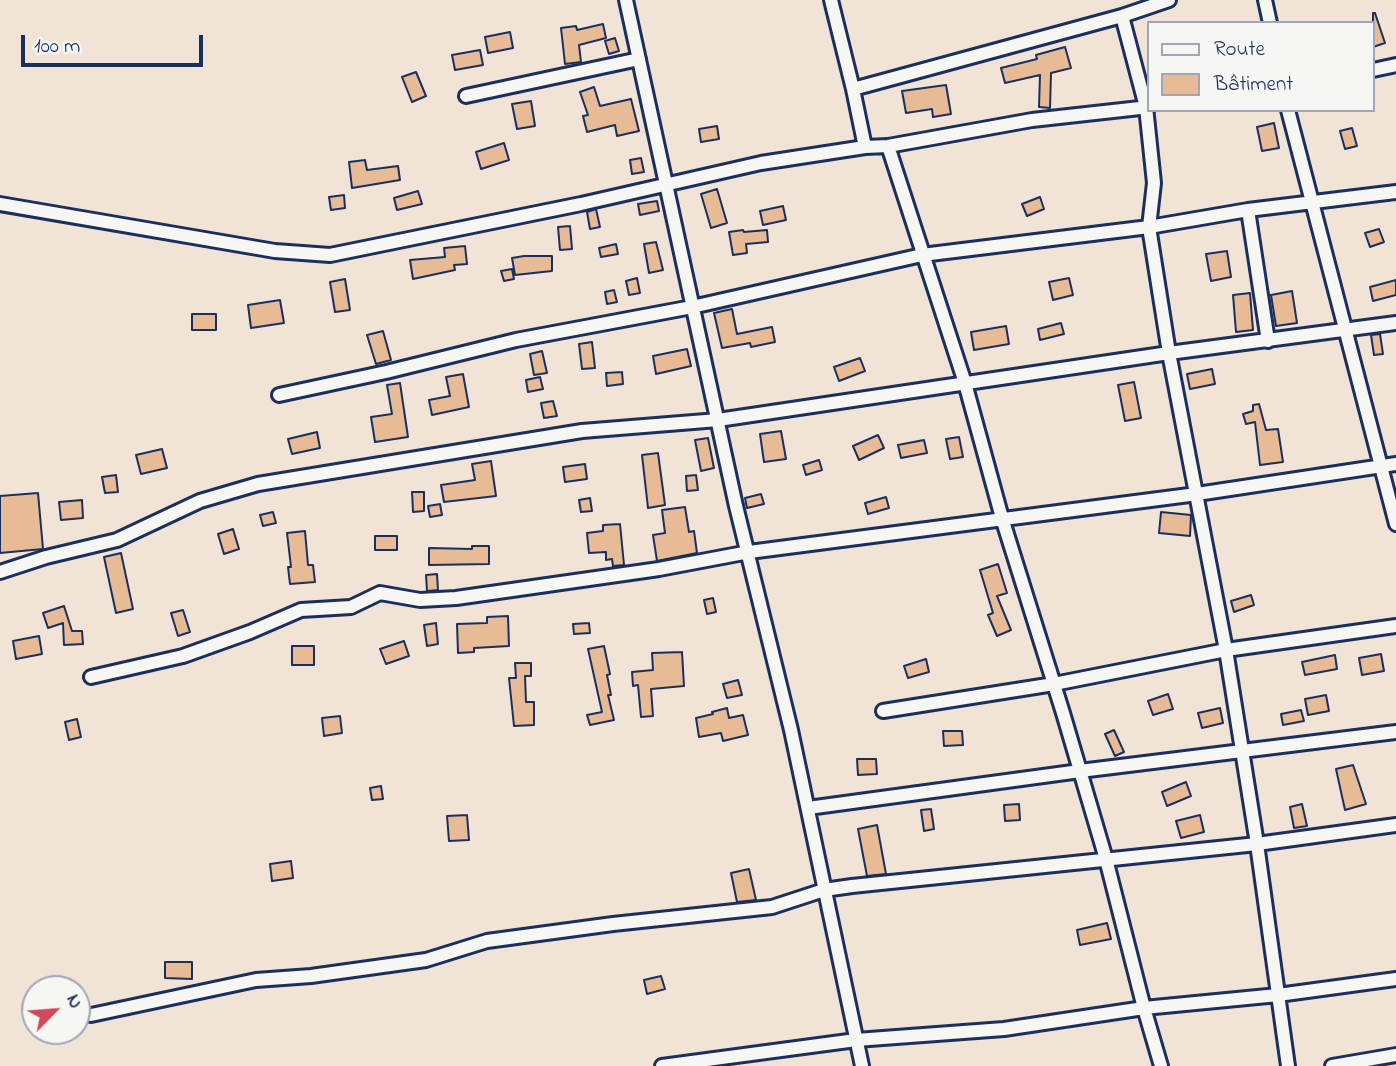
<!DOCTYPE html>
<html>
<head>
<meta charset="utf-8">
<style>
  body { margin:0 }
  #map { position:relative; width:1396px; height:1066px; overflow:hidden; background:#f1e4d6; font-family:"Indie Flower",sans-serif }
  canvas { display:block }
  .legend { position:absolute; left:1147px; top:21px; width:228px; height:91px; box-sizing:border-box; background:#f6f6f2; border:2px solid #9ea6b7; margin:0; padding:9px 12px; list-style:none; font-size:21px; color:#1b2f5e }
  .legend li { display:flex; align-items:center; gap:14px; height:35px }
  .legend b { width:35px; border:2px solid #9ea6b7 }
  .north { position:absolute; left:21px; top:975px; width:70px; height:70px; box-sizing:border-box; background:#f6f6f2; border:2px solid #9ea6b7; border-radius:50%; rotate:65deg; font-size:19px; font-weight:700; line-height:28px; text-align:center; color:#1b2f5e }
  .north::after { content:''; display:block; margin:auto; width:24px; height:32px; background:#d1495b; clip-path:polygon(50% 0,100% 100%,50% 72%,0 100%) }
  .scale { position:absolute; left:21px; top:35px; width:182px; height:32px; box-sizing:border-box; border:4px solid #1b2f5e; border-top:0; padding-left:9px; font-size:21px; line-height:24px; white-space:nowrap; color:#1b2f5e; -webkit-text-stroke:5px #f6f6f2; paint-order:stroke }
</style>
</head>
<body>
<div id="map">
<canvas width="1396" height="1066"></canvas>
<ul class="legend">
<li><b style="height:9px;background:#f6f6f2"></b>Route</li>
<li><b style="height:19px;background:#e6bb96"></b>Bâtiment</li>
</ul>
<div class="north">N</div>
<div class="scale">100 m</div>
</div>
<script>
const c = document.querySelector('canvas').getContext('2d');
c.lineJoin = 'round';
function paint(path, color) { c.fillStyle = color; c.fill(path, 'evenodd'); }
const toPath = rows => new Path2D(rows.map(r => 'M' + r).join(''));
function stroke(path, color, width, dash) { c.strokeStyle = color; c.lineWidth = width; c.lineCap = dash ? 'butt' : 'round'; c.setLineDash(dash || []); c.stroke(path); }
const building = toPath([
  [1373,13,1375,13,1385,43,1373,47,1373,13],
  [603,24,606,38,579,45,581,62,565,64,561,28,576,26,577,30,603,24],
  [510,32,513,48,488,53,485,37,510,32],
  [615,38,619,51,609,54,605,41,615,38],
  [1065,47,1071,68,1051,73,1050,108,1039,107,1040,75,1005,83,1001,68,1037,59,1036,55,1065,47],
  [480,50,483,65,455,70,452,55,480,50],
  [416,72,426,96,412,102,402,77,416,72],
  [946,85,951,114,933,117,932,109,906,113,902,91,946,85],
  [594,87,600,106,631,99,639,131,617,136,615,125,587,132,583,116,588,115,580,92,594,87],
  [531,101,535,126,517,129,512,104,531,101],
  [1274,123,1279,148,1262,151,1257,127,1274,123],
  [717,126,719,139,701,142,699,129,717,126],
  [1352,128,1357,146,1345,149,1340,131,1352,128],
  [504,143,509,160,481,169,476,152,504,143],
  [641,158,644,172,632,174,630,160,641,158],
  [365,160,367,170,398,166,400,180,352,188,349,162,365,160],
  [717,189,727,223,711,228,701,194,717,189],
  [418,191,422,204,397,210,394,198,418,191],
  [344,195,345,208,331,210,329,197,344,195],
  [1040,197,1044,209,1027,216,1022,204,1040,197],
  [657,201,659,211,640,215,638,204,657,201],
  [783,206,786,220,763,225,760,211,783,206],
  [596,209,600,227,590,229,587,212,596,209],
  [570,226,572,249,560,250,558,227,570,226],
  [1379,229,1384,242,1370,247,1365,233,1379,229],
  [743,230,744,232,767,230,768,242,746,244,747,253,733,255,729,232,743,230],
  [656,242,663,270,649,273,644,244,656,242],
  [616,244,618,254,601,257,599,248,616,244],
  [465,246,467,264,454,265,455,270,413,279,410,260,445,257,444,248,465,246],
  [1227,251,1231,277,1211,281,1206,254,1227,251],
  [524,256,552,256,552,271,515,275,512,258,524,256],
  [512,269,514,279,504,281,501,271,512,269],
  [637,278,640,293,629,295,626,281,637,278],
  [1069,278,1073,295,1053,300,1049,282,1069,278],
  [345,279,350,310,335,312,330,282,345,279],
  [1396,280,1396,295,1373,301,1370,287,1396,280],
  [614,290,617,302,607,304,605,292,614,290],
  [1292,291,1297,323,1276,326,1271,295,1292,291],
  [1250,293,1253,330,1236,332,1233,295,1250,293],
  [280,300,284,323,251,328,248,305,280,300],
  [732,309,737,334,772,327,775,342,751,347,750,343,722,348,714,313,732,309],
  [192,314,216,314,216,330,192,330,192,314],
  [1061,323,1064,334,1040,340,1038,329,1061,323],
  [1006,326,1009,344,974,350,971,332,1006,326],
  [383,331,391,360,376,364,367,335,383,331],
  [1380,334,1383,354,1374,355,1371,335,1380,334],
  [592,342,595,368,582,369,579,344,592,342],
  [687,349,691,366,656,374,653,356,687,349],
  [542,351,547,373,534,375,530,354,542,351],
  [860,358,865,371,839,381,834,367,860,358],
  [1212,369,1215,384,1190,389,1187,374,1212,369],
  [622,372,623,384,607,386,606,373,622,372],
  [463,374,469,407,432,415,429,400,450,396,446,377,463,374],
  [540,377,543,389,528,392,526,380,540,377],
  [1134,382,1141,418,1125,421,1118,385,1134,382],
  [400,383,408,437,375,442,371,417,392,414,387,385,400,383],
  [553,401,557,416,544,418,541,403,553,401],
  [1259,404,1266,430,1278,429,1283,462,1260,465,1255,422,1246,424,1243,414,1253,411,1253,405,1259,404],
  [781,431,786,459,764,462,760,434,781,431],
  [317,432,320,448,292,454,288,439,317,432],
  [878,435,884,448,859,460,853,446,878,435],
  [959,437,963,457,950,459,946,439,959,437],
  [708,438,714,468,701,471,695,440,708,438],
  [924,440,927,453,901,458,898,445,924,440],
  [162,449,167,468,141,474,136,455,162,449],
  [658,453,665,505,648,508,642,455,658,453],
  [819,460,822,470,806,475,803,465,819,460],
  [491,461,496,496,444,502,441,485,475,480,472,464,491,461],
  [585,464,587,479,565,482,563,467,585,464],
  [116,475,118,492,105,493,102,477,116,475],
  [696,475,698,490,687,491,686,476,696,475],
  [412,492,424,492,424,511,413,512,412,492],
  [38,493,43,549,0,553,0,496,38,493],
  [761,494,764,504,747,508,745,498,761,494],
  [886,497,889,508,868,514,865,503,886,497],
  [590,498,592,511,581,512,579,500,590,498],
  [82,500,83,518,61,520,59,502,82,500],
  [440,504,442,515,430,517,428,506,440,504],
  [685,507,689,532,694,531,697,553,657,561,653,535,665,533,662,510,685,507],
  [273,512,276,523,263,526,260,515,273,512],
  [1161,512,1191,515,1190,536,1159,533,1161,512],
  [620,524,624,565,613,566,612,559,606,560,606,552,589,553,587,533,603,531,603,525,620,524],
  [233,529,239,549,224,554,218,534,233,529],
  [305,531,308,565,313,565,315,582,290,584,288,567,291,567,287,533,305,531],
  [375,536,397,536,397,550,375,550,375,536],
  [472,546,489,546,489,564,429,565,429,548,472,549,472,546],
  [121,553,133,609,116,613,104,557,121,553],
  [998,564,1007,593,997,596,1011,630,997,636,988,615,993,613,980,570,998,564],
  [437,574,438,590,427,591,426,575,437,574],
  [1251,595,1254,605,1234,612,1231,601,1251,595],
  [713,598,716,612,707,614,704,600,713,598],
  [64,606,72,631,82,631,83,644,64,645,63,623,48,628,43,613,64,606],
  [183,610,190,632,178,636,171,613,183,610],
  [508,616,509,646,474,648,474,652,458,653,457,624,487,623,487,617,508,616],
  [436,623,438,644,427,646,424,625,436,623],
  [589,623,590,633,574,634,573,624,589,623],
  [39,636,42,654,16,659,13,641,39,636],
  [404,641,409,656,386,664,380,649,404,641],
  [292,646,314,646,314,665,292,665,292,646],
  [604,646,610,674,607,675,611,695,608,695,614,720,590,725,587,715,602,712,588,649,604,646],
  [682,652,684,686,651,689,653,716,641,717,638,685,633,686,632,672,653,670,652,653,682,652],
  [1381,654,1384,671,1362,675,1359,658,1381,654],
  [1335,655,1337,669,1305,675,1302,662,1335,655],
  [926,659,929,672,908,678,904,666,926,659],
  [515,663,531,663,531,676,525,676,526,702,534,702,534,725,514,726,509,678,516,678,515,663],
  [738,680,742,695,727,698,723,684,738,680],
  [1168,694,1173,709,1153,715,1148,701,1168,694],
  [1326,695,1329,711,1308,715,1305,699,1326,695],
  [727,708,729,718,743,715,748,735,723,741,721,733,699,737,696,718,713,714,712,712,727,708],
  [1220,708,1223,723,1202,728,1198,713,1220,708],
  [1301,710,1304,721,1283,725,1281,714,1301,710],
  [340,716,342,733,324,736,322,718,340,716],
  [77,719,81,737,69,740,65,722,77,719],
  [1114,730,1124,752,1115,756,1105,734,1114,730],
  [943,731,962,731,963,745,944,746,943,731],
  [857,759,876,759,877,774,858,775,857,759],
  [1353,765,1366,804,1345,810,1336,769,1353,765],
  [1186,782,1191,796,1167,806,1162,792,1186,782],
  [381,786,383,799,372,800,370,788,381,786],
  [1019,804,1020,820,1005,821,1004,805,1019,804],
  [1302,804,1307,826,1294,828,1290,807,1302,804],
  [931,809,934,829,924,831,921,810,931,809],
  [467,815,469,840,449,841,447,816,467,815],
  [1200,815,1204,832,1181,838,1176,821,1200,815],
  [877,825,886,874,867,876,858,829,877,825],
  [291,861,293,878,272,881,270,864,291,861],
  [749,869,756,900,737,902,731,873,749,869],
  [1107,923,1111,939,1080,945,1077,930,1107,923],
  [165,962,192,962,192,979,165,978,165,962],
  [661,976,665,989,647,994,644,980,661,976]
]);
paint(building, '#e6bb96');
stroke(building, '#1b2f5e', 2);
const minor = toPath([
  [626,0,736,506,791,730,862,1066],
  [831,0,853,89,865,147],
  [1265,0,1270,23],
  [1122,16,1146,107,1154,183,1149,227,1169,353,1396,323],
  [1373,70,1396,65],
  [853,89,1122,16,1169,0],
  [466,96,639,59],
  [1288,110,1396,524],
  [888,146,965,383,1002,518,1063,713,1106,859,1144,1008,1161,1066],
  [0,204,275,251,330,255,581,204,761,163,865,147,888,146,1032,120,1149,107],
  [1248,210,1268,341],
  [279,395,386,372,516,340,692,307,922,255,1149,227,1248,210,1396,192],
  [0,572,46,557,117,540,200,501,258,484,582,431,718,420,1169,353,1226,650,1257,844,1288,1066],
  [91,677,183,656,250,632,301,610,351,607,380,593,420,600,456,598,659,569,749,552,1197,494,1396,464],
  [883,711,1054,684,1226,650,1396,626],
  [808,808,1080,771,1396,732],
  [91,1015,256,980,311,976,426,960,487,941,613,924,772,907,824,890,852,886,1257,844,1396,825],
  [662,1066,856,1040,1004,1029,1144,1008,1278,995,1396,979],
  [1332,1066,1396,1055]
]);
stroke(minor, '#1b2f5e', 18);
stroke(minor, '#f6f6f2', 12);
</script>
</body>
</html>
